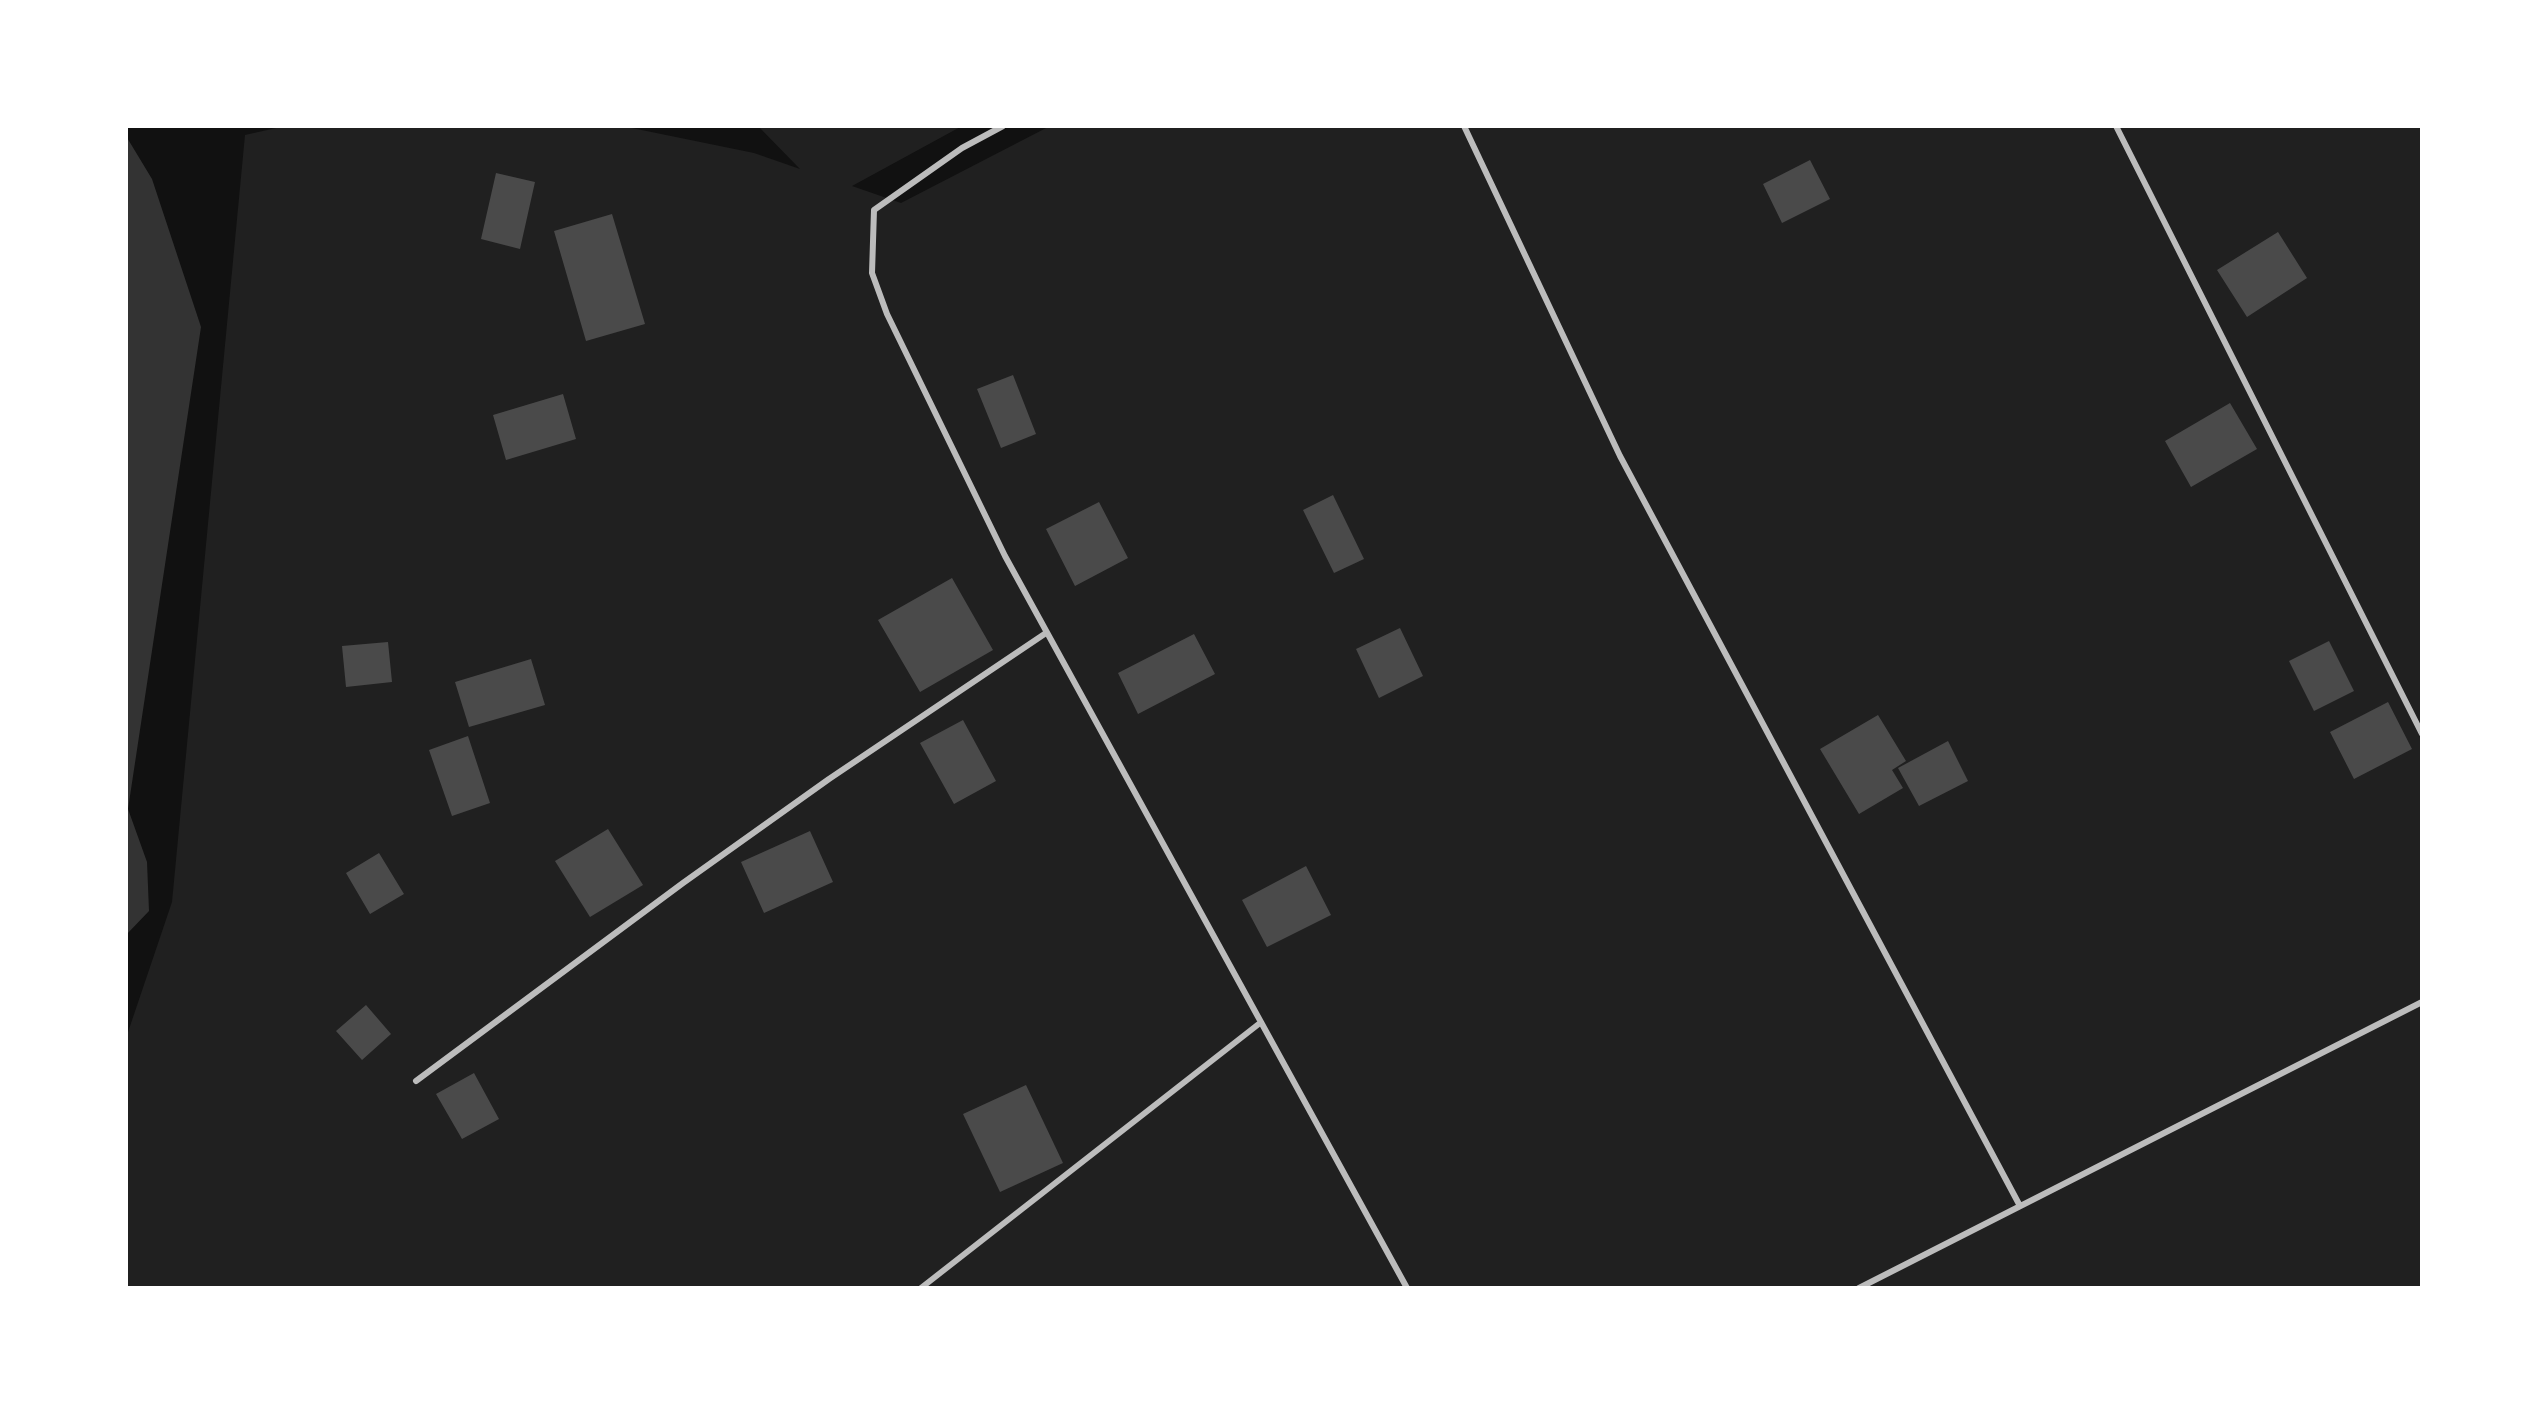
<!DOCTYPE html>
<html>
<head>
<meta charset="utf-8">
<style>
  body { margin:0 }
  #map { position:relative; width:2548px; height:1414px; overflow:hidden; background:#111; font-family:Barlow,sans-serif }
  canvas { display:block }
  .frame { position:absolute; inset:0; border:128px solid #fff; pointer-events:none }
</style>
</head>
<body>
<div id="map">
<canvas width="2548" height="1414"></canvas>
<div class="frame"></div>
</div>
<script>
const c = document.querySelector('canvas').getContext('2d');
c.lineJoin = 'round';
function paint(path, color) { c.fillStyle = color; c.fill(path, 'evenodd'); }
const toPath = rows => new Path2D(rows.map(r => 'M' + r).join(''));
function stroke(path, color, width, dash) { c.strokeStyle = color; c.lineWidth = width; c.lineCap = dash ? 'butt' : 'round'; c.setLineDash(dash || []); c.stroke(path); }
paint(toPath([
  [285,126,622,126,754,153,800,169,758,126,962,126,852,186,901,203,1050,126,2422,126,2422,1288,126,1288,126,1038,172,902,245,135]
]), '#202020');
paint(toPath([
  [126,136,152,179,201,327,128,809,147,862,149,911,126,935]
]), '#333');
paint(toPath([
  [1810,160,1830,199,1782,223,1763,184],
  [496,173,535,182,520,249,481,239],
  [612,214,645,324,586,341,554,231],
  [2278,232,2307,278,2247,317,2217,270],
  [1013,375,1036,434,1001,448,977,389],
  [563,394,576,439,506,460,493,415],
  [2230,403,2257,449,2191,487,2165,441],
  [1333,495,1364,559,1334,573,1303,510],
  [1099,502,1128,558,1075,586,1046,529],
  [952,578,993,650,920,692,878,620],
  [1400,628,1423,676,1379,698,1356,649],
  [1194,634,1215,674,1138,714,1118,673],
  [2329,641,2354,691,2314,711,2289,661],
  [388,642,392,682,346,687,342,646],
  [531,659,545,705,469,727,455,682],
  [2388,702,2412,749,2354,779,2330,732],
  [1878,715,1906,761,1892,770,1903,788,1859,814,1820,749],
  [963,720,996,781,954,804,920,743],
  [468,736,490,803,452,816,429,750],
  [1948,741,1968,781,1919,806,1898,768],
  [608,829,643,885,590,917,555,861],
  [810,831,833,882,764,913,741,862],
  [379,853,404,894,370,914,346,873],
  [1306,866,1331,915,1267,947,1242,900],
  [366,1005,391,1034,362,1060,336,1031],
  [474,1073,499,1119,462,1139,436,1094],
  [1026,1085,1063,1163,1000,1192,963,1114]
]), '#4a4a4a');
stroke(toPath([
  [1003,126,962,148,874,210,872,273,887,314,1005,556,1407,1288],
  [1464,126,1620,456,2020,1206],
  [2116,126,2422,734],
  [416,1081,683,883,829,779,1046,633],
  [921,1288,1260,1023],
  [1859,1288,2422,1002]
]), '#bcbcbc', 6);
</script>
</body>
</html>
